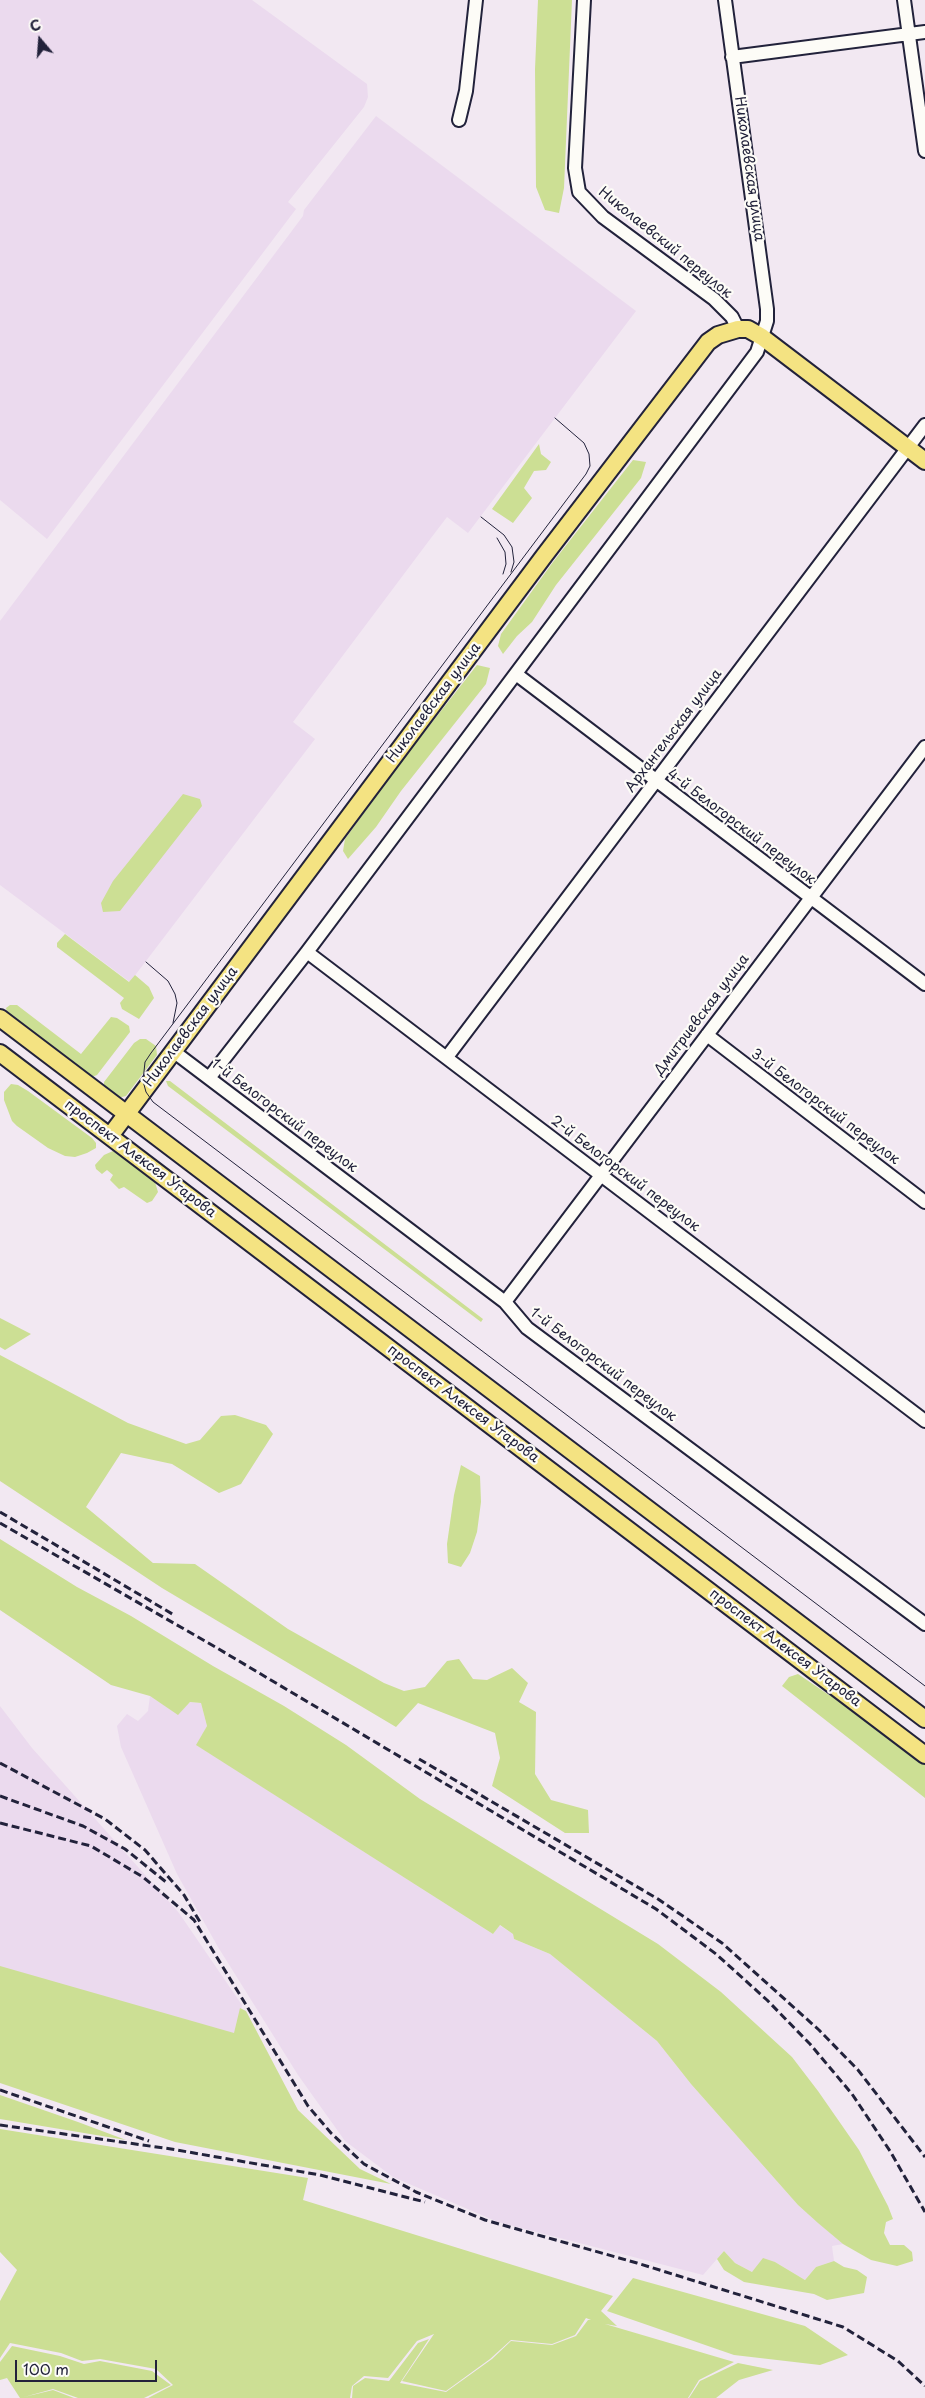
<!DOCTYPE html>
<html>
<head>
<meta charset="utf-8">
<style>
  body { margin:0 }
  #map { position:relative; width:925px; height:2398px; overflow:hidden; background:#f2e8f2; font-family:"Playpen Sans",sans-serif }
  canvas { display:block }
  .north { position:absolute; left:15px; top:15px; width:50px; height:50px; -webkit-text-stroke:4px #fdfcf7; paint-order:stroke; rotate:342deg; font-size:14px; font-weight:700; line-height:20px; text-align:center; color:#22223b }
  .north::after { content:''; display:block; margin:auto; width:18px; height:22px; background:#22223b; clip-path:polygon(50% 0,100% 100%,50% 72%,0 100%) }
  .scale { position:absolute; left:15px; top:2360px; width:142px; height:22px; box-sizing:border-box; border:2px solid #22223b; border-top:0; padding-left:6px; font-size:15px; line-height:18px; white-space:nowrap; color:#22223b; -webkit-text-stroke:4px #fdfcf7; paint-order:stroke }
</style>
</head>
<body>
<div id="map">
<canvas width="925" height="2398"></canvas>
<div class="north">С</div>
<div class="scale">100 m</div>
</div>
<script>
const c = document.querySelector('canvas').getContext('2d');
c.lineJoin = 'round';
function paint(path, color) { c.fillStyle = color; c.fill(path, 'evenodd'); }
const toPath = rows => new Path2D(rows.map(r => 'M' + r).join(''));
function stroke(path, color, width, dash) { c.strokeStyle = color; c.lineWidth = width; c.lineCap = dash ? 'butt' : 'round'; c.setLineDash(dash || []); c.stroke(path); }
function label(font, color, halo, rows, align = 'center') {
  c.font = font + ' "Playpen Sans",sans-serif'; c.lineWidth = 4.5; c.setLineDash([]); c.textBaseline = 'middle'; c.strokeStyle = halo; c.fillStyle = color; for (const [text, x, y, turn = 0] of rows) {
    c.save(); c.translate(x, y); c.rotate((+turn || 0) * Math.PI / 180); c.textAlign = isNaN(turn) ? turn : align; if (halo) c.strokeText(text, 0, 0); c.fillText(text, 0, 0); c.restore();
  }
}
paint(toPath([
  [0,0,252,0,367,84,368,97,364,107,288,202,296,209,47,539,0,500],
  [376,116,636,311,468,533,447,517,431,538,293,722,315,739,130,982,0,885,0,621,303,216,304,210],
  [150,1696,178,1714,190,1702,201,1703,207,1726,197,1745,493,1934,499,1925,513,1934,514,1939,550,1954,657,2041,691,2084,798,2205,843,2244,832,2246,834,2261,816,2267,805,2280,775,2262,752,2272,735,2263,724,2251,703,2275,498,2222,393,2177,345,2141,298,2075,218,1947,177,1874,121,1747,117,1726,127,1714,138,1721,148,1711],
  [0,1706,32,1748,179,1913,242,2005,237,2037,0,1969]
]), '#ebdaee');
paint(toPath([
  [538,0,572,0,564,188,559,213,545,210,536,187,535,69],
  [539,444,541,454,551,462,546,470,534,471,524,488,532,498,513,523,492,509],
  [633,460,646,462,641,478,556,585,532,622,517,636,503,654,498,646,501,634,553,562],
  [477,665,490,668,486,684,401,791,376,827,348,859,343,851,345,839,397,767],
  [183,794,200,799,202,806,120,911,103,912,101,903,113,881],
  [65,934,129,982,135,975,149,987,154,998,139,1019,122,1009,120,1003,124,998,57,947,57,943],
  [10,1005,17,1005,81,1054,111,1017,117,1018,129,1026,130,1032,97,1075,92,1077,8,1016,6,1008],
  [140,1039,146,1039,156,1046,157,1055,126,1096,118,1098,104,1086,104,1082,134,1043],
  [166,1081,170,1081,483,1319,481,1322,168,1086],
  [11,1084,18,1085,28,1091,92,1138,96,1143,96,1148,87,1153,75,1157,65,1156,48,1148,17,1126,12,1121,4,1100,4,1092],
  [113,1151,154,1179,158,1192,152,1201,147,1203,124,1187,119,1189,110,1180,113,1175,107,1170,102,1174,96,1169,95,1165,104,1155],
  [0,1318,31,1334,5,1350,0,1347],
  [0,1355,128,1423,186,1444,200,1440,221,1416,235,1415,266,1425,273,1434,241,1484,219,1493,172,1464,121,1453,86,1507,153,1563,195,1564,288,1629,384,1683,404,1691,425,1687,447,1661,459,1659,473,1679,487,1680,512,1668,528,1683,519,1702,536,1712,535,1774,551,1800,588,1810,589,1833,565,1833,492,1786,500,1758,495,1733,418,1703,396,1727,162,1588,0,1481],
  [461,1465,480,1476,481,1502,477,1532,470,1553,461,1567,448,1563,447,1544,454,1495],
  [0,1539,77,1587,131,1616,213,1666,284,1706,346,1745,420,1799,658,1944,721,1992,792,2057,818,2091,859,2150,888,2206,893,2219,886,2222,884,2233,890,2245,904,2245,912,2252,913,2261,897,2266,871,2260,843,2244,818,2223,798,2205,691,2084,657,2041,550,1954,514,1939,513,1934,500,1925,493,1934,196,1745,207,1726,201,1703,190,1702,178,1715,150,1696,111,1685,0,1610],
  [798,1674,829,1695,844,1701,925,1762,925,1798,782,1686,789,1677],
  [0,1966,234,2033,240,2008,246,2011,298,2110,360,2169,391,2184,175,2142,0,2083],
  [0,2095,78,2122,126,2140,0,2119],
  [0,2129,308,2178,303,2200,613,2296,601,2311,617,2326,605,2324,734,2362,699,2380,688,2398,352,2398,353,2386,365,2378,389,2381,418,2343,429,2339,400,2383,446,2392,492,2359,511,2341,552,2345,576,2336,588,2320,591,2320,586,2318,575,2335,552,2344,511,2340,490,2359,446,2391,402,2381,434,2334,417,2341,388,2378,364,2376,352,2386,350,2398,148,2398,173,2385,156,2369,100,2359,82,2361,61,2353,10,2343,0,2358,0,2301,17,2270,0,2252],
  [724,2251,735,2263,752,2272,763,2258,775,2262,805,2280,816,2267,834,2261,844,2267,857,2270,867,2277,864,2293,827,2300,814,2294,744,2282,724,2270,717,2259],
  [633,2278,805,2326,848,2355,820,2365,734,2355,607,2311],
  [12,2346,60,2356,84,2364,100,2361,152,2371,171,2385,144,2398,78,2398,53,2389,24,2397,53,2390,74,2398,20,2398,7,2378,0,2380,0,2362],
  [738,2363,773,2370,739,2380,716,2398,689,2398,700,2381]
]), '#ccdf94');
const minor = toPath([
  [584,0,575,168,579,192,603,217,714,299,732,317,738,329],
  [904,0,925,151],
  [732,57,925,32],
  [459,120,466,91,476,0],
  [516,674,925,984],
  [307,952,925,1421],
  [707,1035,925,1202],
  [173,1051,505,1302,527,1328,925,1624],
  [447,1057,925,425],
  [209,1078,307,952,757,352,767,321,767,309,725,0],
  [505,1302,925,747]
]);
const major = toPath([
  [0,1018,925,1719],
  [0,1053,925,1755],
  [110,1136,544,556,708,342,718,335,738,329,748,329,762,337,925,461]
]);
stroke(minor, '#22223b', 16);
stroke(major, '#22223b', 20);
stroke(minor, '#fdfcf7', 12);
stroke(major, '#f4e382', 16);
stroke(toPath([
  [555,418,584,443,589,454,590,466,586,474,151,1053,145,1062,143,1081,146,1092,153,1102,925,1686],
  [481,517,504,535,512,547,514,562,511,572],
  [497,538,505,552,506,564,503,574],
  [146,962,168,981,175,994,177,1003,173,1023]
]), '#22223b', 1);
stroke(toPath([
  [0,1512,174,1615],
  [0,1523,217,1648,656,1909,716,1954,767,2000,810,2044,852,2094,890,2151,925,2212],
  [419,1759,658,1899,722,1943,819,2030,858,2070,925,2157],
  [0,1763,105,1819,145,1850,184,1895,200,1922],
  [0,1796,83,1826,125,1849,166,1882],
  [0,1823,91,1846,143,1877,194,1920,308,2106,331,2133,364,2164,416,2192,485,2220,637,2263,843,2327,898,2361,925,2386],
  [0,2090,149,2141],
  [0,2125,171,2149,320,2175,425,2202]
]), '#22223b', 3, [8, 4]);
label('14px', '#22223b', '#fdfcf7', [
  ["Николаевская улица",749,169,82],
  ["Николаевский переулок",665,243,39],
  ["Николаевская улица",434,703,-53],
  ["Архангельская улица",674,731,-53],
  ["4-й Белогорский переулок",741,827,37],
  ["Дмитриевская улица",702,1015,-53],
  ["Николаевская улица",191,1027,-53],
  ["3-й Белогорский переулок",825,1107,37],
  ["1-й Белогорский переулок",284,1116,37],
  ["проспект Алексея Угарова",140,1159,37],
  ["2-й Белогорский переулок",625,1174,37],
  ["1-й Белогорский переулок",603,1365,37],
  ["проспект Алексея Угарова",463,1404,37],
  ["проспект Алексея Угарова",785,1648,37]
]);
</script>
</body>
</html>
